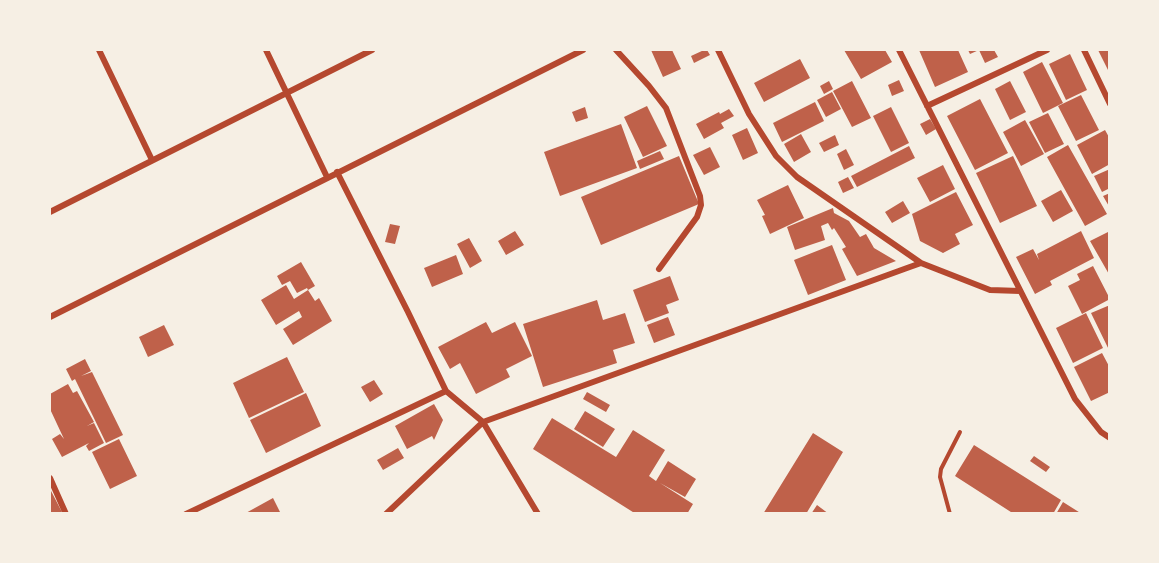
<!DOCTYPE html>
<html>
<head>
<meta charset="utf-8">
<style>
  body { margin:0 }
  #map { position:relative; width:1159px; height:563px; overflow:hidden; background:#f6efe4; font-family:Roboto,sans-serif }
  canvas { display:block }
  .frame { position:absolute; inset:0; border:51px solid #f6efe4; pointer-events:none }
</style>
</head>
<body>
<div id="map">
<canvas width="1159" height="563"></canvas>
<div class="frame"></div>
</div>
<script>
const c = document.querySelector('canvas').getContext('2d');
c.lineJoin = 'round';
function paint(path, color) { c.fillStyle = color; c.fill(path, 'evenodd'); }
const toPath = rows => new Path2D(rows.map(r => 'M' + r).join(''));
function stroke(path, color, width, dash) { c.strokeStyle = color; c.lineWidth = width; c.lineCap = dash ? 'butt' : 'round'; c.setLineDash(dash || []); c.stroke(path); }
paint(toPath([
  [651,50,672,50,681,69,663,77],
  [704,50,707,50,710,55,694,63,691,56],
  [844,50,885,50,892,62,861,79],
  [919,50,958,50,968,72,935,87],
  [968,50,994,50,998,57,985,63,979,50,970,54],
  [1098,50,1110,50,1110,74],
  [1070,54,1087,90,1066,100,1049,64],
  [800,59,810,78,764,102,754,83],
  [1042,62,1063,103,1043,113,1023,72],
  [899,80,904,91,892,96,888,85],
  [829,81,833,89,824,94,820,86],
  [852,81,871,118,852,127,833,91],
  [1010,81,1026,112,1010,120,995,89],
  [832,92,841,109,826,117,817,100],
  [1081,95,1099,130,1076,141,1058,106],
  [980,99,1008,153,975,170,947,116],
  [815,102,824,121,782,142,773,123],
  [647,106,667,146,643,157,624,117],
  [585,107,588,118,576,122,572,112],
  [891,107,909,143,891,152,873,116],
  [729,109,734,116,721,123,724,128,704,139,696,124,719,112,720,114],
  [1048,113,1064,144,1045,153,1029,122],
  [930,119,936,129,926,135,920,124],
  [1025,120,1044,154,1021,166,1003,132],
  [621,124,637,168,560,196,544,152],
  [747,128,758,153,743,160,732,135],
  [1105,130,1110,139,1110,164,1092,174,1077,145],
  [801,134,811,152,794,162,784,144],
  [835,135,839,145,824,152,819,143],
  [1068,145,1107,214,1085,226,1047,157],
  [909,146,915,158,857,187,851,176],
  [710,147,720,167,704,175,693,155],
  [846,149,854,165,844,170,837,154],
  [660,151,664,159,640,169,637,161],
  [679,156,699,204,601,245,581,197],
  [1013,156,1037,206,1000,223,976,173],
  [943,165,955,189,930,202,917,178],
  [1110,169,1110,188,1102,192,1094,176],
  [848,177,854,188,843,193,838,182],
  [788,185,804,218,770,234,762,216,765,215,757,200],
  [1061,190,1073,211,1053,222,1041,201],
  [956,192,973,225,955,234,960,244,943,253,920,241,912,214],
  [1110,193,1110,208,1103,196],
  [903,201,910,213,892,223,885,212],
  [833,208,834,213,849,221,860,237,866,234,874,248,896,261,857,276,842,249,846,247,834,228,832,230,828,223,821,226,825,240,795,250,787,227],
  [390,224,400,226,395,244,385,242],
  [515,231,524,245,506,255,498,241],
  [1081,231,1094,258,1050,281,1052,285,1035,294,1016,257,1033,249,1039,260,1037,254],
  [1110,231,1110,276,1090,241],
  [469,238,482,261,470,268,457,244],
  [832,245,846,280,808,295,794,260],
  [456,255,463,274,432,287,424,268],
  [301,262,315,286,308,290,307,288,297,293,290,281,282,285,277,276],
  [1093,266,1110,299,1082,314,1068,286,1080,280,1077,274],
  [670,276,679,300,666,305,669,313,645,322,633,290],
  [286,285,294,299,308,290,315,301,319,298,332,321,293,345,283,329,302,317,299,311,276,325,261,300],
  [597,300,603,320,625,313,635,343,613,350,617,363,543,387,523,324],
  [1110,305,1110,352,1091,313],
  [1086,313,1103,348,1073,363,1056,328],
  [668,317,675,335,654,343,647,325],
  [486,322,492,333,515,322,532,356,506,369,510,377,476,394,460,363,450,369,438,347],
  [164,325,174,345,148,357,139,337],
  [1102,353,1110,368,1110,392,1091,401,1074,367],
  [287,357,304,392,249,418,233,383],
  [85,359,91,371,81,376,92,372,123,435,106,443,75,379,72,381,66,369],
  [374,380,383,394,370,402,361,387],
  [68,384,73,393,77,391,94,422,87,426,94,423,104,443,89,451,86,446,89,443,62,457,52,439,60,434,64,439,50,409,50,394],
  [587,392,610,405,606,412,583,399],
  [306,393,321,426,266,453,250,420],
  [434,404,443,420,434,440,432,436,407,449,395,426],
  [585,411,615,429,603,447,574,429],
  [552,418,616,457,633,430,665,450,649,476,656,481,668,461,696,479,685,497,660,483,693,504,687,514,636,514,533,449],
  [813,433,843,452,806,514,763,514],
  [119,439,137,476,110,489,92,452],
  [974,445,1061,500,1053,514,1014,514,955,476],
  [398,448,404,458,383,470,377,460],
  [1034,456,1050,467,1046,472,1030,461],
  [50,489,63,514,50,514],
  [273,498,281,514,244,514],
  [1063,502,1082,514,1056,514],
  [817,505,829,514,811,514]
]), '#bf614a');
stroke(toPath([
  [950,514,940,477,941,469,960,432]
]), '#b5482f', 4);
stroke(toPath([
  [99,50,152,160],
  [266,50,327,177],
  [616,50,649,86,666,108,700,196,701,205,697,217,659,269],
  [718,50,749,114,776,156,797,177,921,263],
  [899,50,1075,399,1101,432,1110,438],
  [1084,50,1110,104],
  [927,106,1047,50],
  [337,172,408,312,446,391],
  [50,212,372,50],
  [50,317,583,50],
  [50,478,66,514],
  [186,514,446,391,483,422,538,514],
  [386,514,483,422,907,268,921,263,990,290,1020,291]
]), '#b5482f', 6);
</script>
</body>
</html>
